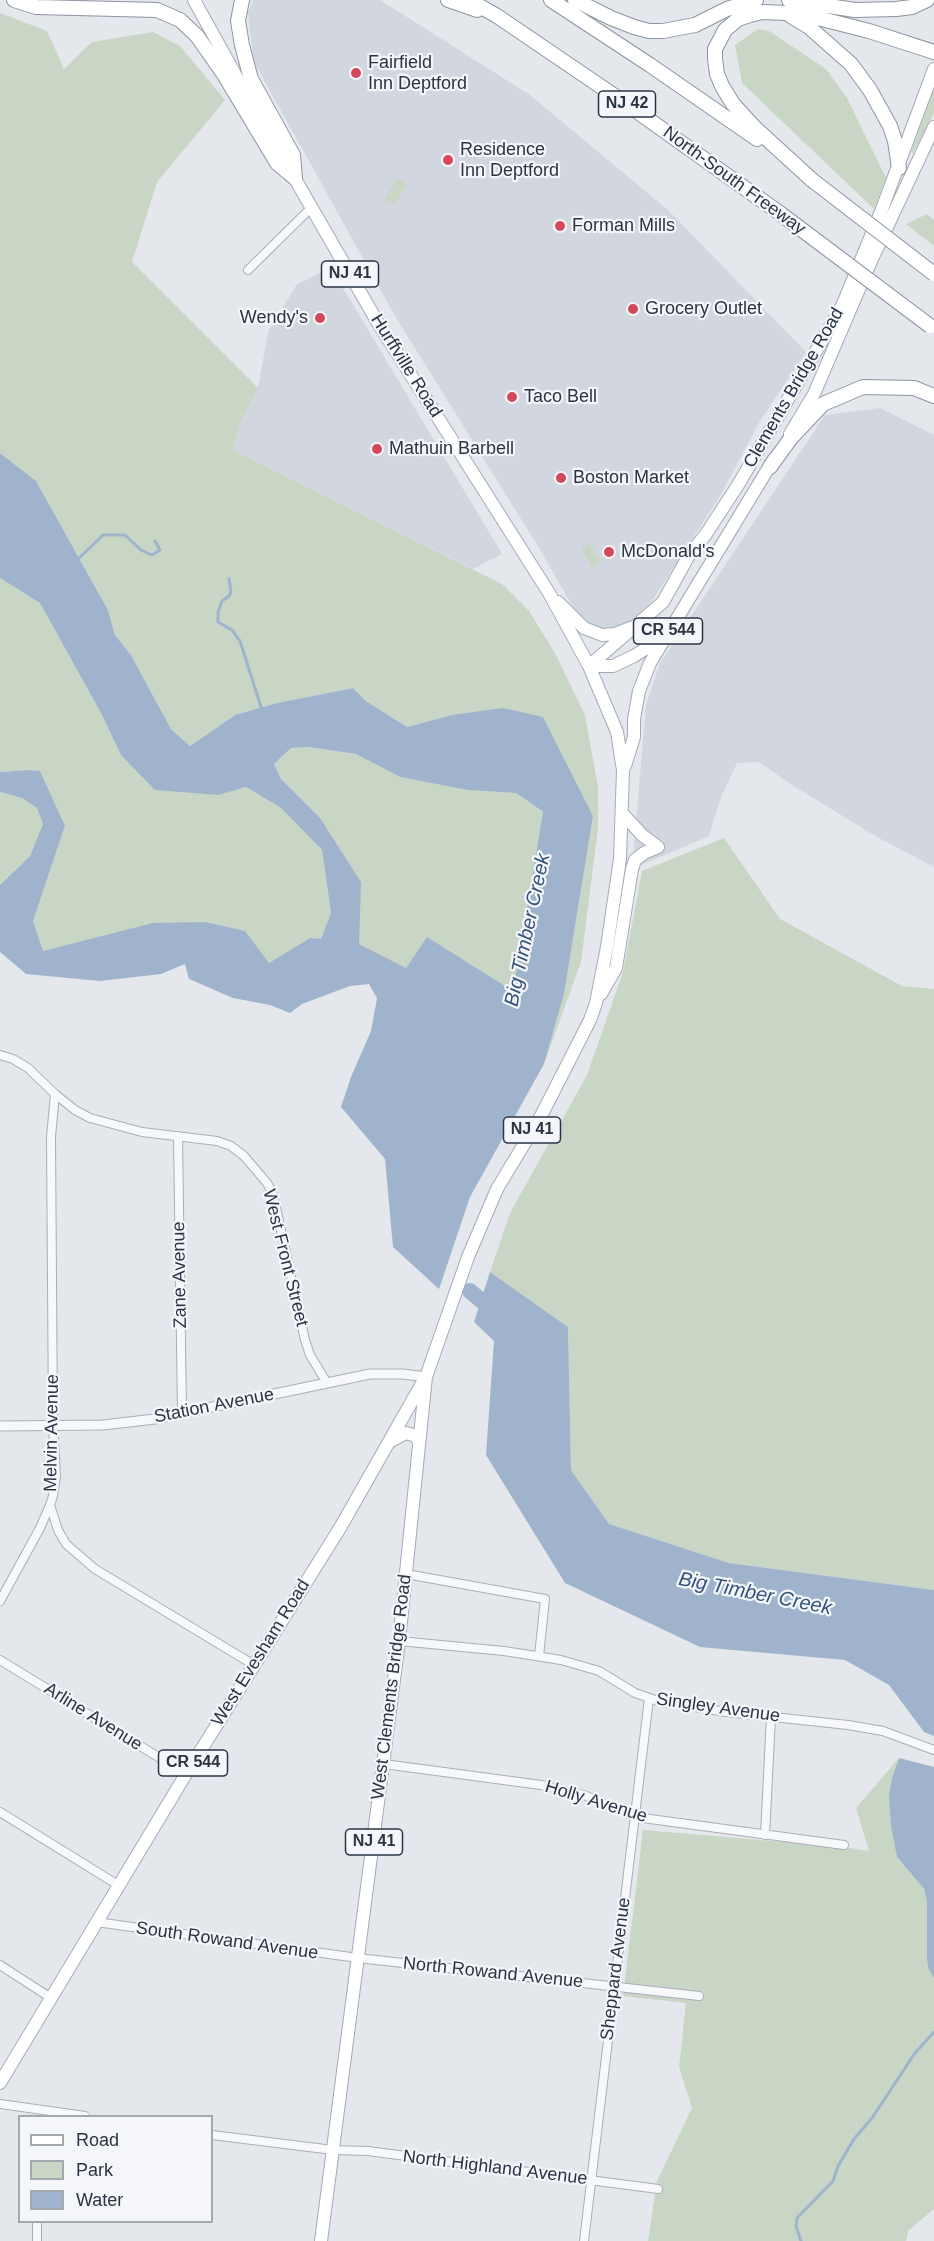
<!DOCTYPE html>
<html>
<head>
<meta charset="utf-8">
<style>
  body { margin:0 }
  #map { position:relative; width:934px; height:2241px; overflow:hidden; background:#e4e7ec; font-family:Helvetica,sans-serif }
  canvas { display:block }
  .legend { position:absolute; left:18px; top:2115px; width:195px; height:108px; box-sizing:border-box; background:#f4f6f9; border:2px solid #a4a8b1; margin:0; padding:8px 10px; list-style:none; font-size:18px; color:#2b3445 }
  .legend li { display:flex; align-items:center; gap:12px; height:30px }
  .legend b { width:30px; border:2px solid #a4a8b1 }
</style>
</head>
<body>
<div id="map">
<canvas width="934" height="2241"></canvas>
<ul class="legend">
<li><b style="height:8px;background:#fff"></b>Road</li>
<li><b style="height:16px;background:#c9d6c5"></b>Park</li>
<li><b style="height:16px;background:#9fb4cc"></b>Water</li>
</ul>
</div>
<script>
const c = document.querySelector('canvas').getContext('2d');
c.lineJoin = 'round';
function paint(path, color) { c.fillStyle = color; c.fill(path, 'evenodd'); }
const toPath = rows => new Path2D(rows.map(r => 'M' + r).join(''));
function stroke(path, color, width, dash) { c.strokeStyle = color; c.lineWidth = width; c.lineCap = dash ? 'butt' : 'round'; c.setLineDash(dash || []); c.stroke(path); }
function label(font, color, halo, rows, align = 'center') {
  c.font = font + ' Helvetica,sans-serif'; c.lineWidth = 4.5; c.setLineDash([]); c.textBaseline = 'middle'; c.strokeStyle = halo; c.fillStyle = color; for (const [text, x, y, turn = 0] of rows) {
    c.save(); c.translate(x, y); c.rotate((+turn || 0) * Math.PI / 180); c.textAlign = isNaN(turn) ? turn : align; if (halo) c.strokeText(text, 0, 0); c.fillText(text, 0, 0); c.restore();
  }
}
paint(toPath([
  [253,0,380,0,530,95,668,210,806,352,760,421,720,496,652,601,632,620,613,631,591,628,578,616,541,551,395,316,254,62,248,13],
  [330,268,346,293,502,554,473,569,233,450,240,423,258,388,268,332,297,284],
  [880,408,934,435,934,867,877,837,792,785,759,762,737,763,721,797,709,836,632,869,646,705,660,663,825,415]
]), '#d2d6de');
paint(toPath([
  [0,13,47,31,64,69,92,42,153,32,180,46,225,100,157,182,132,262,258,388,240,423,233,450,502,584,529,611,556,655,585,715,598,787,598,828,581,962,544,1064,564,994,593,816,452,715,407,727,366,701,353,688,277,703,235,715,190,746,171,729,131,655,115,635,108,610,36,481,0,453],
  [758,29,769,31,826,69,847,98,886,178,874,209,742,83,735,45],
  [934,87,934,113,913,153,911,152],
  [397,178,407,184,395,204,385,199],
  [927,214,934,220,934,246,906,224],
  [589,543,601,562,592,568,581,548],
  [0,578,40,603,102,715,121,755,219,795,246,787,281,808,322,850,331,913,321,940,310,938,269,963,137,929,43,951,33,921,65,826,26,770,0,772],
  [309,747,356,754,400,777,467,790,516,793,543,813,513,991,427,938,406,968,359,944,359,923,320,818,281,779,274,764,291,748],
  [0,792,22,798,37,808,43,824,30,856,0,885],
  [724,838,780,919,902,986,934,989,934,1590,729,1563,609,1524,571,1470,568,1327,490,1272,510,1213,587,1075,623,972,642,871],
  [899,1758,892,1778,892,1832,895,1841,897,1857,924,1889,927,1902,927,1959,928,1968,934,1978,934,2209,908,2231,906,2241,648,2241,657,2181,692,2108,679,2067,686,2003,623,1996,643,1830,843,1847,869,1851,856,1808]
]), '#c9d6c5');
paint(toPath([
  [0,453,36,481,108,610,115,635,131,655,171,729,190,746,235,715,277,703,353,688,366,701,407,727,452,715,503,708,543,717,593,816,564,994,544,1064,470,1197,439,1289,393,1247,385,1159,341,1107,351,1077,371,1031,377,998,369,984,350,986,302,1004,290,1013,270,1005,233,998,189,979,185,964,161,974,100,981,26,974,0,952,0,885,30,856,43,824,37,808,22,798,0,792,0,772,26,770,40,771,65,826,33,921,43,951,153,923,205,922,245,931,269,963,310,938,321,939,331,913,322,850,281,808,246,787,219,795,155,790,121,755,102,715,40,603,0,578],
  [309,747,356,754,400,777,467,790,516,793,543,812,513,991,427,937,406,968,359,944,361,882,320,818,281,779,274,764,291,748],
  [490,1272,568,1327,571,1470,609,1524,729,1563,934,1590,934,1736,924,1732,889,1685,845,1660,700,1647,565,1583,486,1455,494,1341,474,1322],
  [899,1758,934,1767,934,1978,928,1968,927,1959,927,1902,924,1889,897,1857,891,1826,889,1796,892,1778]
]), '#9fb4cc');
stroke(toPath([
  [76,561,103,535,125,535,141,550,152,555,160,550,155,541],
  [229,579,231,592,229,596,222,601,218,612,218,622,232,630,240,641,262,710],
  [801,2241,796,2226,797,2218,833,2181,838,2166,854,2139,872,2118,915,2053,934,2032]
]), '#9fb4cc', 3);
stroke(toPath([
  [470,1291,497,1314]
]), '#9fb4cc', 16);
const minor = toPath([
  [248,270,312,207],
  [0,1055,13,1059,28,1068,55,1094,75,1110,90,1118,142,1132,217,1141,231,1146,244,1156,267,1183,273,1194,305,1340,310,1355,327,1383],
  [55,1094,51,1137,53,1425,56,1476,53,1496,50,1505,58,1530,66,1544,95,1569,254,1665],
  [178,1136,182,1413],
  [406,1574,545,1599,539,1656],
  [0,1601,40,1528,50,1505],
  [399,1641,504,1651,561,1660,599,1671,635,1693,658,1701,726,1712,848,1725,883,1731,934,1750],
  [0,1660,186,1774],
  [384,1764,541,1785,584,1795,635,1817,844,1845],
  [0,1812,118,1885],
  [765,1835,771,1716],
  [96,1922,358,1958,699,1996],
  [0,1965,51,1998],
  [0,2104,85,2116],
  [212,2135,333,2150,368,2151,658,2189],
  [37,2222,37,2241],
  [584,2241,649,1698]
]);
const tertiary = toPath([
  [0,1426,103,1425,155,1419,370,1374,403,1374,426,1377]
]);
const primary = toPath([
  [194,0,241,85,378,323,549,593,589,666,617,732,623,770,620,859,607,947,596,1003,590,1020,541,1116,497,1189,468,1257,426,1377,399,1641,321,2241],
  [790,434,814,394,872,259,934,127],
  [558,602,584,628,602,635,615,634,630,628],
  [589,666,663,602,688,557,706,534,738,485,830,327,843,304,882,209,934,69],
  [589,666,613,666,634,656,653,644,662,635],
  [625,766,634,737,634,719,639,691,650,663,774,459],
  [622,813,642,835,658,847],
  [601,994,616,968,632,869,635,860,644,853,658,847],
  [391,1441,406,1433,416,1436,419,1442],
  [0,2083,186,1774,340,1528,424,1380]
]);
const motorway = toPath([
  [14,0,36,7,157,10,180,20,197,36,223,73,277,163,295,178],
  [242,0,238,21,242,45,251,79,293,155,295,178],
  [448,0,477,10],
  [469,0,497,16,631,107,781,214],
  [551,0,650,65,757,139],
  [575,0,611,18,634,27,649,31,663,31,695,25,727,9,756,0],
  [789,0,855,10,896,9,912,7,927,0],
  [791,16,809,27,851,64,870,90,890,126,895,141,899,168],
  [812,180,754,127,733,104,722,86,717,74,715,59,715,49,725,30,738,19,750,15,762,12,787,13,810,16,869,31,934,52],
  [770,467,791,438,823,404,863,387,914,388,934,396]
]);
stroke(minor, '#a9aeb7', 10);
stroke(tertiary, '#a9aeb7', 11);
stroke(primary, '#a3abb8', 14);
stroke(motorway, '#8b94a3', 16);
stroke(minor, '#f7f8fa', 8);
stroke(tertiary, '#f7f8fa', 9);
stroke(primary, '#fff', 12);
stroke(motorway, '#fff', 14);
const motorwayBridge = toPath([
  [812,180,934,274],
  [781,214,930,326]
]);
stroke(motorwayBridge, '#8b94a3', 16, []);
stroke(motorwayBridge, '#fff', 14);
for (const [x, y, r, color] of [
  [356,73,6,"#d1495b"],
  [448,160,6,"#d1495b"],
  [560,226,6,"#d1495b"],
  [633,309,6,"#d1495b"],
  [320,318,6,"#d1495b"],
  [512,397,6,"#d1495b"],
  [377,449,6,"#d1495b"],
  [561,478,6,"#d1495b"],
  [609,552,6,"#d1495b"]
]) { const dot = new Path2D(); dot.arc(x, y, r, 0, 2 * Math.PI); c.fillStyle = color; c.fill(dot); stroke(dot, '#f4f6f9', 2); }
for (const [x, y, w] of [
  [627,104,57],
  [350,274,57],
  [668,631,69],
  [532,1130,57],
  [193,1763,69],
  [374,1842,57]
]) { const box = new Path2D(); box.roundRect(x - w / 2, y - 13, w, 26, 4.5); c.fillStyle = '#f4f6f9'; c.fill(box); stroke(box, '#2b3445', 1.5); }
label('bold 16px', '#2b3445', null, [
  ["NJ 42",627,104],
  ["NJ 41",350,274],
  ["CR 544",668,631],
  ["NJ 41",532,1130],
  ["CR 544",193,1763],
  ["NJ 41",374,1842]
]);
label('18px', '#2b3445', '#f4f6f9', [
  ["Fairfield",368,63],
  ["Inn Deptford",368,84],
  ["Residence",460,150],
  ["Inn Deptford",460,171],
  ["Forman Mills",572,226],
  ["Grocery Outlet",645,309],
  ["Wendy's",308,318,"right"],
  ["Taco Bell",524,397],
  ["Mathuin Barbell",389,449],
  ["Boston Market",573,478],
  ["McDonald's",621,552]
], 'left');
label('18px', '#2b3445', '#f4f6f9', [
  ["North-South Freeway",734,181,36],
  ["Hurffville Road",406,366,58],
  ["Clements Bridge Road",794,388,-60],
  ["West Front Street",285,1258,76],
  ["Zane Avenue",180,1275,-91],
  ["Station Avenue",214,1406,-11],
  ["Melvin Avenue",52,1433,-89],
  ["West Evesham Road",261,1653,-58],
  ["West Clements Bridge Road",392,1687,-83],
  ["Singley Avenue",718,1708,8],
  ["Arline Avenue",93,1717,32],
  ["Holly Avenue",596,1802,17],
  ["South Rowand Avenue",227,1941,8],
  ["Sheppard Avenue",616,1969,-83],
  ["North Rowand Avenue",493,1973,6],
  ["North Highland Avenue",495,2168,7]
]);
label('italic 20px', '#34527a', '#f4f6f9', [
  ["Big Timber Creek",528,930,-78],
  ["Big Timber Creek",755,1594,11]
]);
</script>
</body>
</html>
